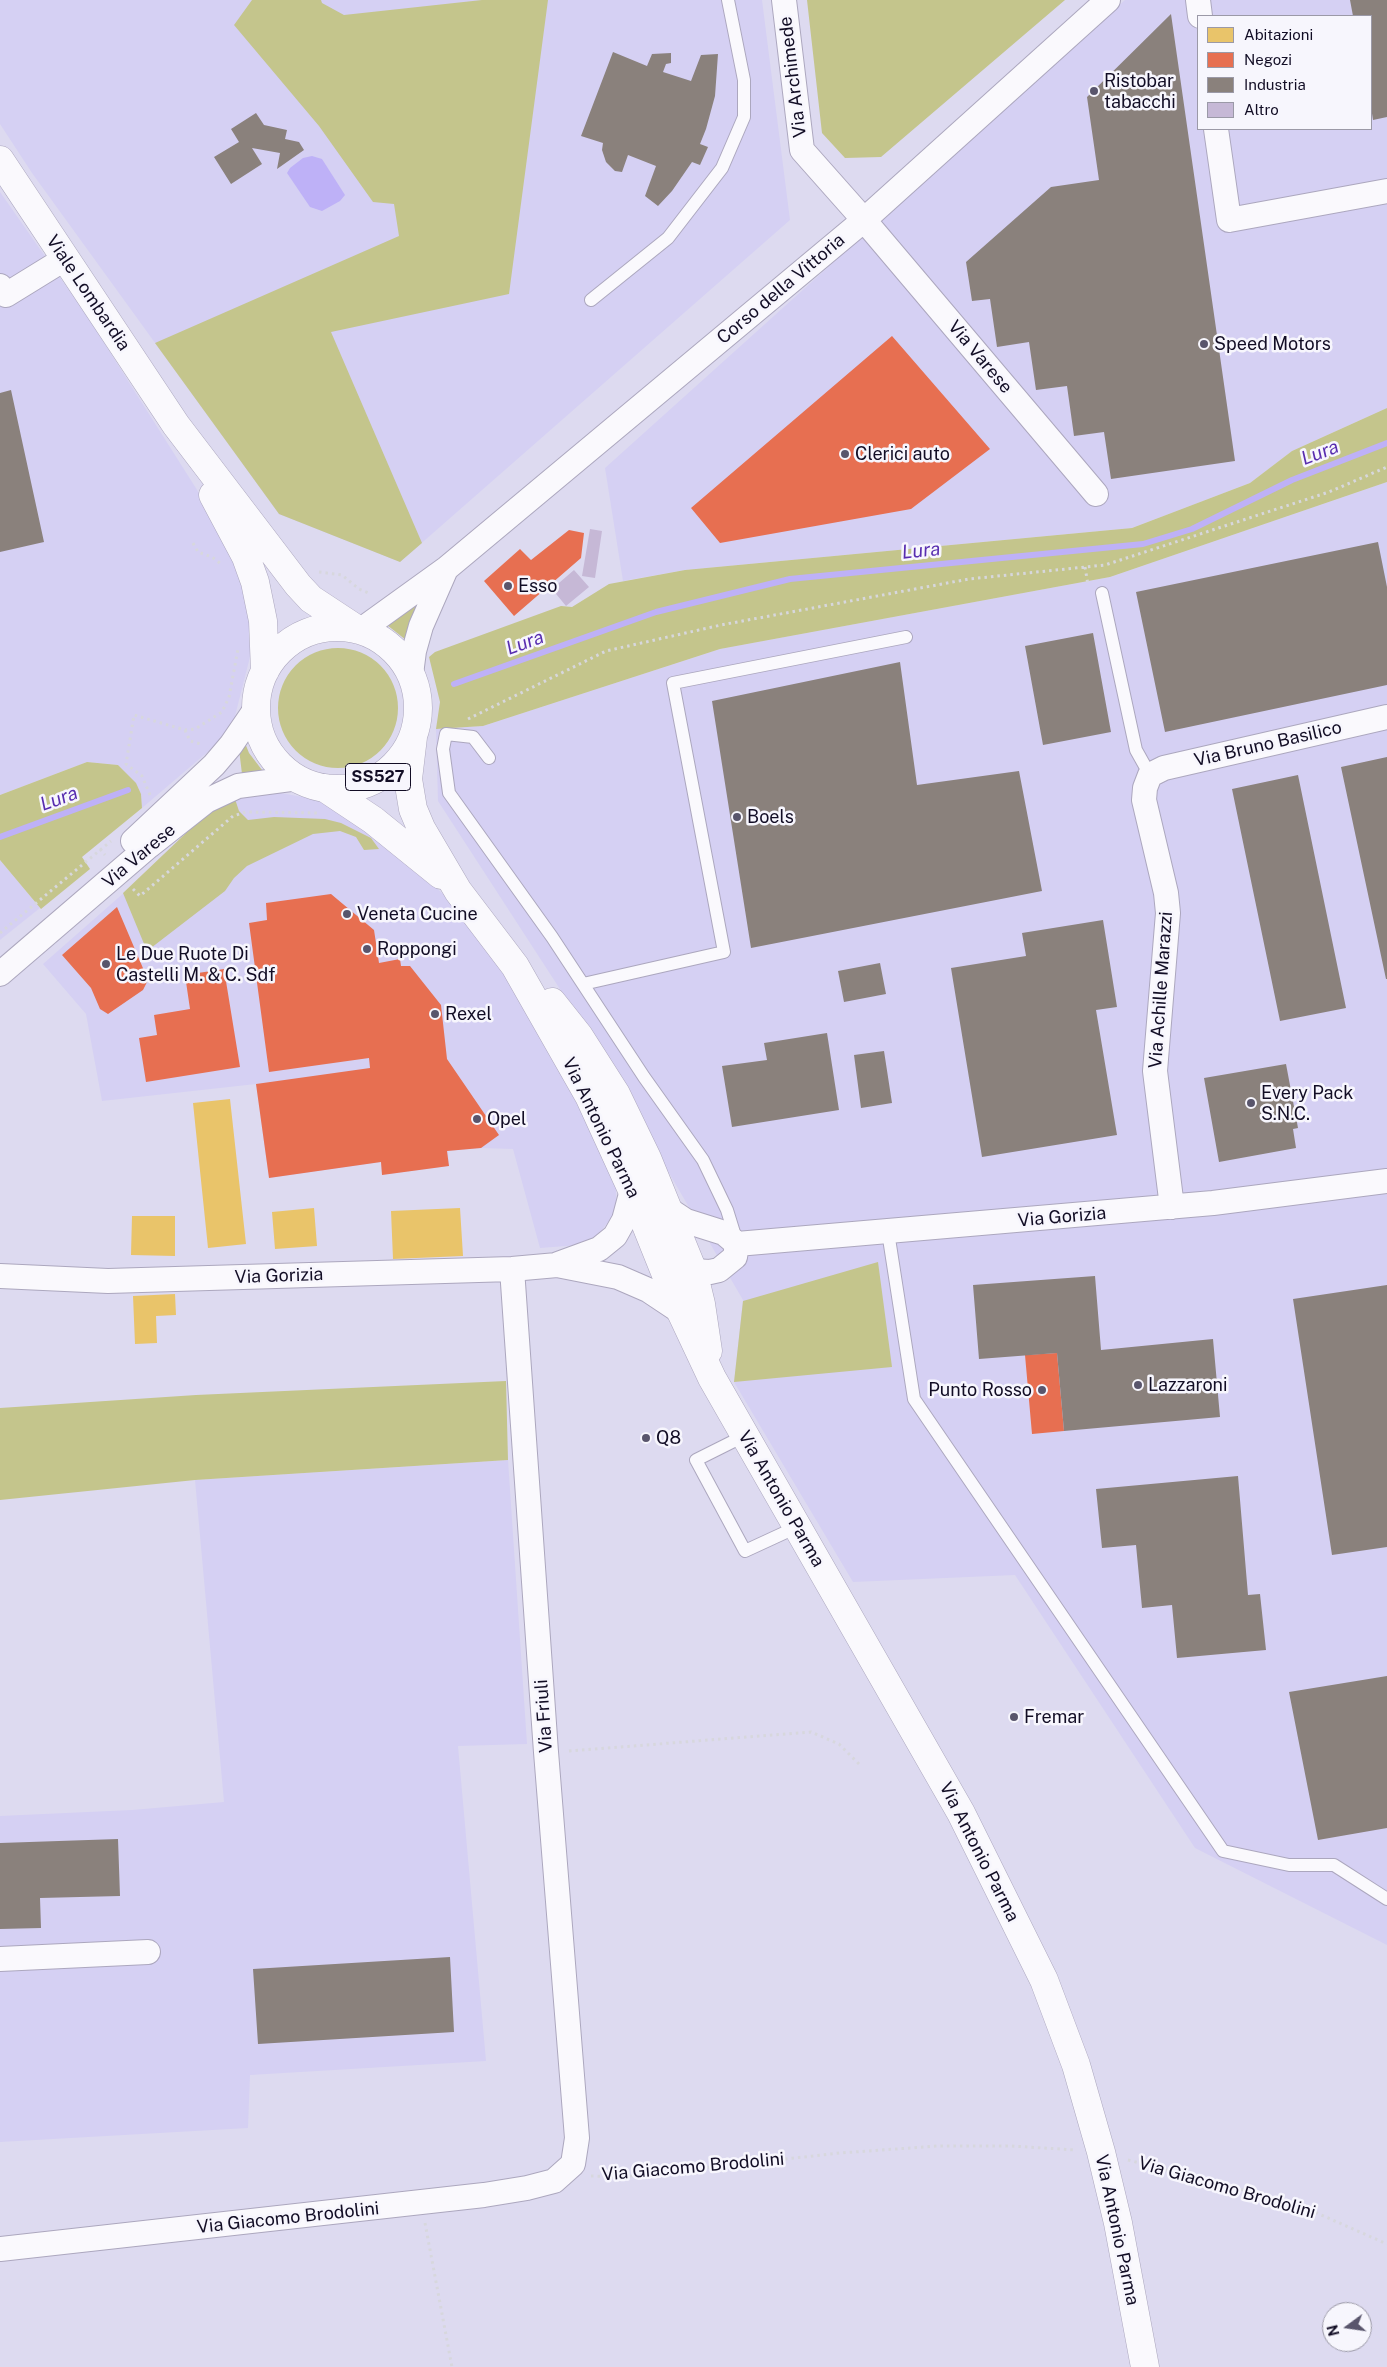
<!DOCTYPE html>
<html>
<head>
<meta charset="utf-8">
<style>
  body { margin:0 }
  #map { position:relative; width:1387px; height:2367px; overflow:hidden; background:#dddaf0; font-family:"Public Sans",sans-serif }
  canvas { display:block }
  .legend { position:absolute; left:1197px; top:15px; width:175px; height:115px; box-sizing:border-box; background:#f7f6fd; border:1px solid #9b99a7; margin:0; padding:6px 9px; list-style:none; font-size:15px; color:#120d25 }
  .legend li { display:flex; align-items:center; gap:10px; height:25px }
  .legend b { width:25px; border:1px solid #9b99a7 }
  .north { position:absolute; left:1322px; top:2302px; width:50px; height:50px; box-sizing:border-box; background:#f7f6fd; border:1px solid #9b99a7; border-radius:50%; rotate:256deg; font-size:14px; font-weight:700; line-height:20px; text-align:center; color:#120d25 }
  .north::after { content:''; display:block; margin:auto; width:18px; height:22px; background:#59556c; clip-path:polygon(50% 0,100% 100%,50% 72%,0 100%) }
</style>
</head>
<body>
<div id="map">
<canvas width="1387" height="2367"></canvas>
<ul class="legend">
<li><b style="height:14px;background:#e9c46a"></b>Abitazioni</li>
<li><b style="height:14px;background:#e76f51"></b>Negozi</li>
<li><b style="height:14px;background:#8a817c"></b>Industria</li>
<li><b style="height:14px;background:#c6b8d6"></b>Altro</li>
</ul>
<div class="north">N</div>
</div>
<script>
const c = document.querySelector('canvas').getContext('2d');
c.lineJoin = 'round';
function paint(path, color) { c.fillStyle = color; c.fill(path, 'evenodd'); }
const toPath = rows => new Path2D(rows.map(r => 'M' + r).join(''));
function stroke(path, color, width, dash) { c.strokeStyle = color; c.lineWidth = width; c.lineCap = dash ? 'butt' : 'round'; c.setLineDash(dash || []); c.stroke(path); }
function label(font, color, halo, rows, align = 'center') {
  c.font = font + ' "Public Sans",sans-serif'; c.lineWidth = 5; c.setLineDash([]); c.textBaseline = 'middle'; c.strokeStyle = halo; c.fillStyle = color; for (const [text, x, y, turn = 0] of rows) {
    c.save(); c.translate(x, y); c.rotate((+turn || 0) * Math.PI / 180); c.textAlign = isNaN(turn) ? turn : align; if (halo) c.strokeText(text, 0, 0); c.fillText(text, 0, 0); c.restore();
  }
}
paint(toPath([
  [0,0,762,0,790,220,400,562,279,514,32,173,0,124],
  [1125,0,1387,0,1387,408,1292,451,1250,483,1132,528,685,570,623,581,605,468],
  [1198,16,1371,16,1371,129,1198,129],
  [0,192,87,316,218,523,250,605,252,649,231,732,142,808,141,794,136,784,118,765,87,762,0,795],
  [1387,482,1387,1945,1195,1848,1015,1575,853,1582,734,1382,743,1300,580,1020,438,801,436,729,483,726,720,649,1110,577],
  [270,791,308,798,342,809,381,835,446,897,471,927,554,1045,616,1184,616,1212,597,1236,579,1245,540,1248,513,1149,481,1148,448,1151,449,1166,382,1175,381,1162,269,1178,256,1084,102,1101,86,1014,43,964,151,869,205,815,235,799],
  [0,860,40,908,0,940],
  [508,1460,527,1744,458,1746,486,2061,250,2075,248,2128,0,2142,0,1816,132,1810,224,1802,195,1480]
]), '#d5d0f3');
paint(toPath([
  [252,0,321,0,322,3,344,15,482,0,548,0,509,294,331,332,422,543,400,562,279,514,155,343,399,236,394,204,373,202,319,126,234,25],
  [807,0,1065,0,881,157,845,158,822,133],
  [1387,408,1387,482,1110,577,720,649,483,726,436,729,440,702,429,657,435,652,561,606,572,607,609,584,685,570,1132,528,1250,483,1292,451],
  [419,601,406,640,387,625],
  '278 708a60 60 0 1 1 120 0a60 60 0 1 1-120 0Z',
  [245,743,249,753,262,770,242,774,239,749],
  [87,762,118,765,136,783,141,794,142,808,82,857,90,869,41,909,0,860,0,795],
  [235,799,239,811,248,820,274,817,325,819,341,823,371,838,379,849,364,850,356,837,340,831,313,834,247,866,234,878,225,891,147,951,123,893,205,815],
  [878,1262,892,1367,734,1382,743,1301],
  [506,1381,508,1460,195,1480,0,1500,0,1408,196,1395]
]), '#c4c58c');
paint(toPath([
  [312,156,322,159,345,195,340,201,322,211,310,207,287,173,290,168,303,158]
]), '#beb1f7');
paint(toPath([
  [230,1099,246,1244,208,1248,193,1103],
  [314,1208,317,1246,275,1249,272,1212],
  [460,1208,463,1256,393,1259,391,1211],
  [132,1216,175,1216,175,1256,131,1255],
  [175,1294,176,1315,156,1316,157,1343,135,1344,133,1296]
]), '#e9c46a');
paint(toPath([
  [892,336,990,449,911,509,720,543,691,508],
  [569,530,584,533,581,558,514,616,484,581,520,549,531,560],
  [331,894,374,930,379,963,400,959,401,966,410,966,441,1005,447,1059,499,1135,481,1148,447,1151,449,1166,382,1175,381,1162,269,1178,256,1084,370,1068,369,1058,269,1072,249,923,267,920,266,903],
  [117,907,148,980,143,990,108,1014,100,1009,91,988,62,955],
  [224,969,240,1067,146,1082,139,1038,157,1035,154,1015,190,1009,185,975],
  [1057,1353,1064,1431,1032,1434,1025,1355]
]), '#e76f51');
paint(toPath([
  [1350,0,1387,0,1387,117,1373,120,1371,107,1371,16,1353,16],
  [1171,14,1235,461,1111,479,1104,432,1074,436,1067,386,1036,390,1029,342,997,347,990,299,972,301,966,262,1051,187,1099,180,1087,97],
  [613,52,647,66,652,54,671,53,671,63,666,64,663,72,691,81,701,55,718,54,715,96,706,129,700,144,708,147,700,165,692,162,672,191,658,206,645,196,656,166,628,155,622,172,615,171,606,162,602,150,603,143,581,136],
  [256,113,264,125,287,130,285,139,299,142,304,150,277,169,280,153,252,148,262,164,231,184,214,157,239,142,231,129],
  [11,390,44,542,0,552,0,393],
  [1378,542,1387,587,1387,685,1165,732,1136,592],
  [1093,633,1111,732,1043,745,1025,646],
  [900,662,917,785,1019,771,1042,891,751,948,712,701],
  [1387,757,1387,979,1386,979,1341,767],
  [1298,775,1346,1008,1280,1021,1232,789],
  [1103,920,1117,1007,1096,1010,1117,1135,982,1157,951,968,1026,956,1022,933],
  [880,963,886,994,844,1002,838,971],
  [827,1033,839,1110,732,1127,722,1066,767,1060,764,1043],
  [884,1051,892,1103,861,1108,854,1055],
  [1286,1064,1298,1128,1293,1129,1296,1148,1219,1162,1204,1078],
  [1095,1276,1101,1350,1213,1339,1220,1417,1064,1431,1057,1353,979,1359,973,1285],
  [1387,1285,1387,1547,1332,1555,1293,1299],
  [1238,1476,1248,1595,1260,1594,1266,1650,1177,1658,1172,1605,1142,1608,1136,1545,1102,1548,1096,1489],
  [1387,1676,1387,1828,1318,1840,1289,1692],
  [118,1839,120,1896,40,1898,41,1928,0,1929,0,1843],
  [450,1957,454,2032,258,2044,253,1969]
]), '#8a817c');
stroke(toPath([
  [454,684,656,612,790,579,1143,544,1192,529,1292,480,1387,443],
  [0,837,128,790]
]), '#beb1f7', 6);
paint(toPath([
  [590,529,602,531,595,578,582,576],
  [574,570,589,587,566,606,552,589]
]), '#c6b8d6');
const lane = toPath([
  [591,300,668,238,722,168,744,117,744,80,728,0],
  [1102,593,1136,750,1150,775],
  [489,758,473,737,446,734,443,749,449,793,552,937,644,1077,703,1160,727,1210,736,1239],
  [583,984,724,952,673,683,906,637],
  [888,1232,914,1399,1223,1851,1289,1865,1334,1865,1387,1899],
  [744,1436,696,1460,745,1551,797,1527]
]);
const street = toPath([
  [784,0,802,150,864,220,1096,494],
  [1198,0,1200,16],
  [1216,129,1229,220,1387,191],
  [0,286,6,295,66,258],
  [361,630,447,568,864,220,1108,0],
  [411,674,414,651,421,626,446,569],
  [133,841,214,765,231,745,257,707],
  [0,974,149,846,206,801,238,786,298,778],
  [1172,1207,1155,1071,1168,913,1166,893,1144,800,1145,788,1150,775,1164,768,1387,717],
  [668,1209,686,1221,724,1233,737,1244,735,1257,719,1270,710,1272,693,1271,679,1262],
  [737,1244,1213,1203,1387,1181],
  [558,1264,599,1249,615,1236,624,1220,632,1190,638,1196],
  [0,1276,108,1281,512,1269,557,1265,618,1277,648,1290,681,1312],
  [0,1959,148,1952],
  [0,2249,484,2195,527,2188,554,2181,573,2164,577,2138,546,1752,512,1269]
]);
const primary = toPath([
  [0,160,176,425,298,585,311,599,355,628],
  [213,495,246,557,255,582,263,621,265,671],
  '256 708a81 81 0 1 1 162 0a81 81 0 1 1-162 0Z',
  [413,737,408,779,413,809,421,828,458,891,515,966,589,1096,632,1190,681,1312,712,1378,961,1813,1044,1980,1076,2065,1101,2152,1118,2223,1145,2367],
  [325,788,373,820,441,875],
  [552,1002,579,1036,616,1094,647,1158,693,1271,701,1304,708,1351]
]);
stroke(lane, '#aca7be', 14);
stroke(street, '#aca7be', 26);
stroke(primary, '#aca7be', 29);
stroke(toPath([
  [193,543,198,552,212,557,221,564],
  [1085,567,1088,585],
  [319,572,342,575,359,589,371,594],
  [468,719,606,651,721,625,969,579,1105,565,1329,492,1387,467],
  [185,730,190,741,201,744],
  [150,795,142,776,126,764,134,715,185,730,195,729,211,719,222,712,229,697,238,649],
  [100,849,105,855],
  [133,889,140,896,233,816,246,812,318,813],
  [0,933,111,841],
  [569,1751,811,1732,839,1744,861,1766],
  [1128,2160,1294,2203,1387,2244],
  [591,2176,622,2177,840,2153,938,2146,1011,2146,1076,2150],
  [425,2223,452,2367]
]), '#d7d7dd', 3, [2.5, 4]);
stroke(lane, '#faf9fd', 12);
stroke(street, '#faf9fd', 24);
stroke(primary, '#faf9fd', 28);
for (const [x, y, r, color] of [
  [1094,91,5,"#59556c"],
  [1204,344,5,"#59556c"],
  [845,454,5,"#59556c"],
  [508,586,5,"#59556c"],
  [737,817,5,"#59556c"],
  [347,914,5,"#59556c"],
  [367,949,5,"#59556c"],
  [106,964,5,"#59556c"],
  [435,1014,5,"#59556c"],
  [1251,1103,5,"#59556c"],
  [477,1119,5,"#59556c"],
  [1138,1385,5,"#59556c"],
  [1042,1390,5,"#59556c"],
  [646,1438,5,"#59556c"],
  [1014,1717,5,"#59556c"]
]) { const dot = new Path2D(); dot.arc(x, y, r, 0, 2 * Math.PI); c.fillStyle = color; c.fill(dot); stroke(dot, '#f7f6fd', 2); }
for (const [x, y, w] of [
  [378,777,65]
]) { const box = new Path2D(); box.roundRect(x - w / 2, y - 13.5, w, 27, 4); c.fillStyle = '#f7f6fd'; c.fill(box); stroke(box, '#120d25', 1); }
label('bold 16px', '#120d25', null, [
  ["SS527",378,777]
]);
label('18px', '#120d25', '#f7f6fd', [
  ["Via Archimede",793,77,-97],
  ["Corso della Vittoria",781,289,-40],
  ["Viale Lombardia",88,293,56],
  ["Via Varese",980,357,50],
  ["Via Bruno Basilico",1268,744,-13],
  ["Via Varese",139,856,-40],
  ["Via Achille Marazzi",1161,990,-86],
  ["Via Antonio Parma",601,1128,64],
  ["Via Gorizia",1062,1217,-5],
  ["Via Gorizia",279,1276,-2],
  ["Via Antonio Parma",781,1499,60],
  ["Via Friuli",544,1716,-94],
  ["Via Antonio Parma",979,1852,63],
  ["Via Giacomo Brodolini",693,2167,-5],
  ["Via Giacomo Brodolini",1227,2188,16],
  ["Via Giacomo Brodolini",288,2218,-6],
  ["Via Antonio Parma",1117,2230,78]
]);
label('18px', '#120d25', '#f7f6fd', [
  ["Ristobar",1104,81],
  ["tabacchi",1104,102],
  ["Speed Motors",1214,344],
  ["Clerici auto",855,454],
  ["Esso",518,586],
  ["Boels",747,817],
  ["Veneta Cucine",357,914],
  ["Roppongi",377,949],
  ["Le Due Ruote Di",116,954],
  ["Castelli M. & C. Sdf",116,975],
  ["Rexel",445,1014],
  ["Every Pack",1261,1093],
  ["S.N.C.",1261,1114],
  ["Opel",487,1119],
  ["Lazzaroni",1148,1385],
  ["Punto Rosso",1032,1390,"right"],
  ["Q8",656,1438],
  ["Fremar",1024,1717]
], 'left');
label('italic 19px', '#582daf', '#f7f6fd', [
  ["Lura",1320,453,-21],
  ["Lura",921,551,-6],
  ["Lura",525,643,-20],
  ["Lura",59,799,-20]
]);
</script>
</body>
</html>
